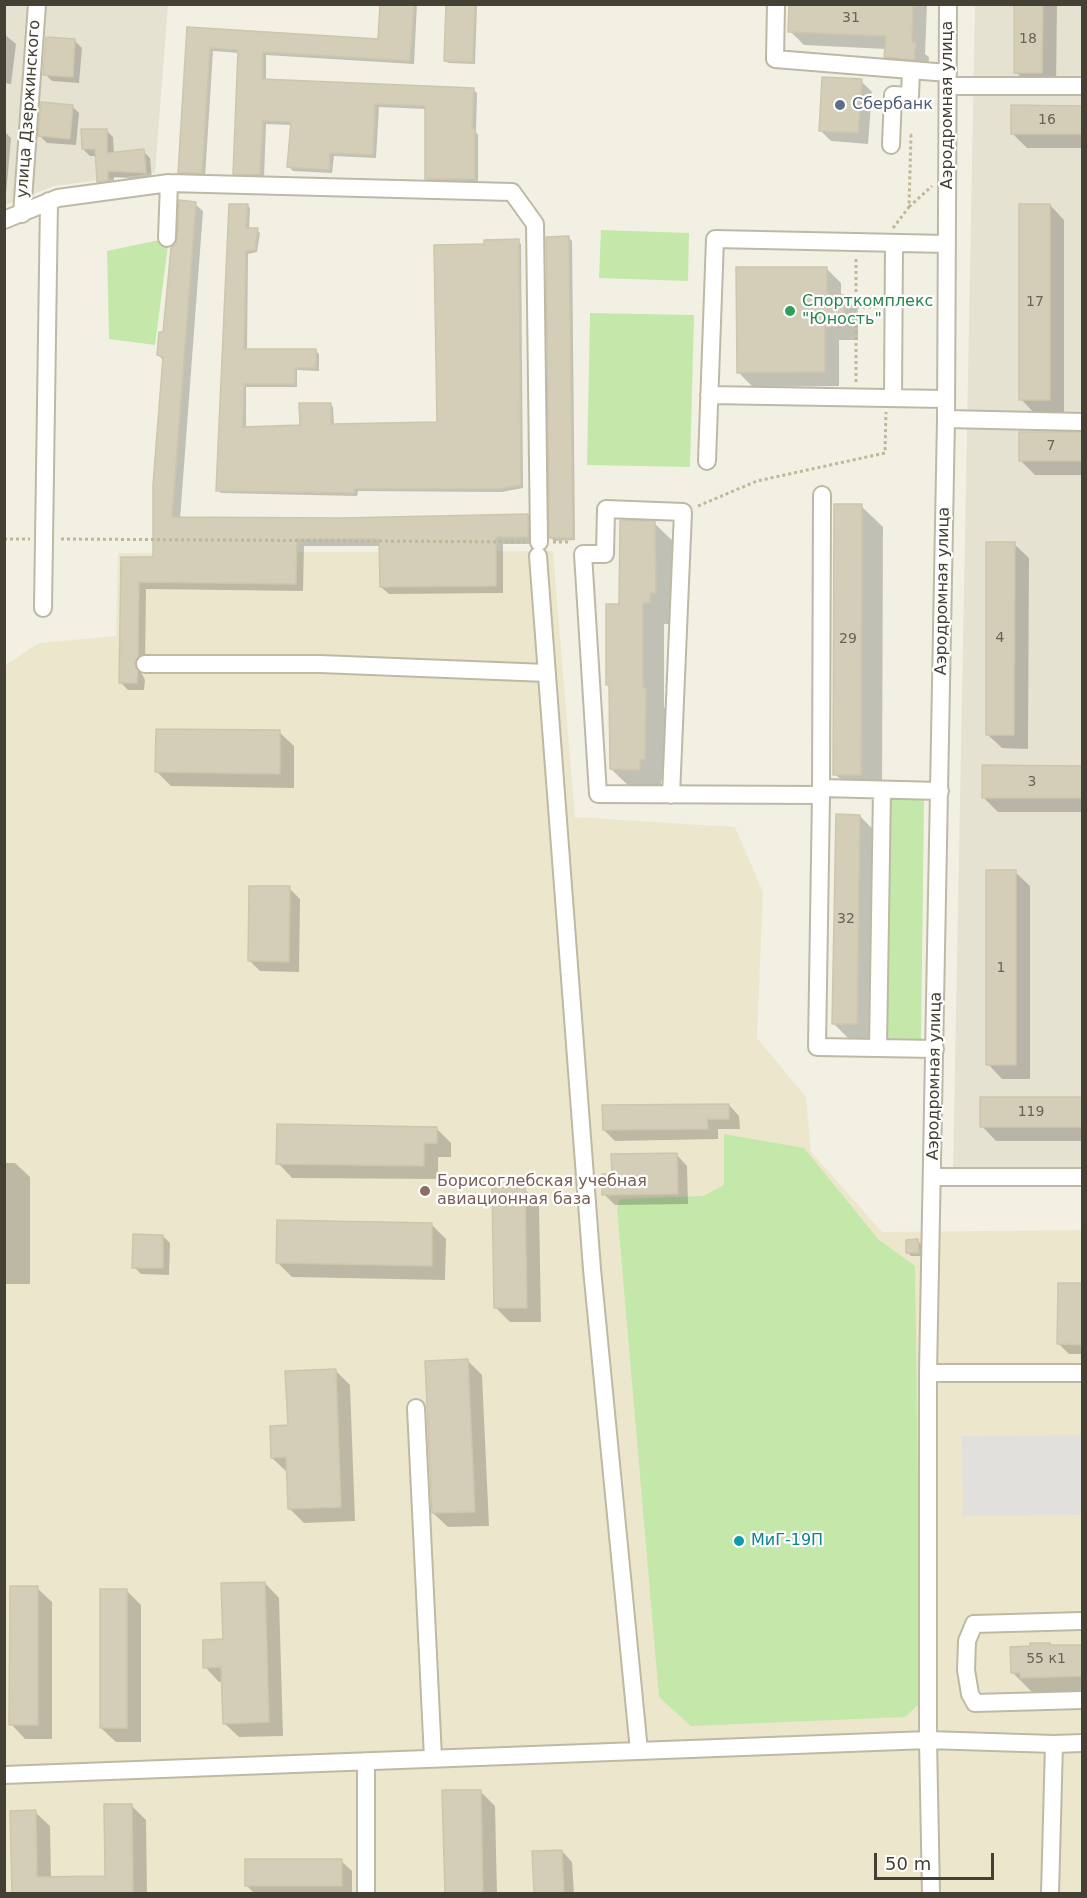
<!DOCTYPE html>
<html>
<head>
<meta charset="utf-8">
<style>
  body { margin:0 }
  #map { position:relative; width:1087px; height:1898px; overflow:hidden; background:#f2f0e3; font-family:"DejaVu Sans",sans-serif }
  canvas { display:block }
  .frame { position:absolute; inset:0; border:6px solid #444033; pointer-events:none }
  .scale { position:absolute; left:874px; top:1853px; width:120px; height:27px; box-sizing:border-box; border:3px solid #444033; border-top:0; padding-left:8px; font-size:18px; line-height:21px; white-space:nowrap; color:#444033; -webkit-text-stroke:4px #fff; paint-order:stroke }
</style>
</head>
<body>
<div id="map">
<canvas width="1087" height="1898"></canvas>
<div class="frame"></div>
<div class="scale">50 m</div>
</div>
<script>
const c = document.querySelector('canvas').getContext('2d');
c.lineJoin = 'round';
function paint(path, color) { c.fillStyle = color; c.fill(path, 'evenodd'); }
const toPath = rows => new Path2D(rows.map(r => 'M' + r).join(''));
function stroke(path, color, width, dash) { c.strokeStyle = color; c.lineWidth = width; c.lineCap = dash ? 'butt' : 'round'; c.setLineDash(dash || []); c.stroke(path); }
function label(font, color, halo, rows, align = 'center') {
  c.font = font + ' "DejaVu Sans",sans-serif'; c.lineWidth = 4.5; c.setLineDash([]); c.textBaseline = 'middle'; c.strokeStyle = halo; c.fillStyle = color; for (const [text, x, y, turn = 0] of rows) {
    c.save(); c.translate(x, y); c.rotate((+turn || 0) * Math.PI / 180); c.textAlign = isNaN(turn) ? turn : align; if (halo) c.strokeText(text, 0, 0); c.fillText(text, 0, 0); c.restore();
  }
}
paint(toPath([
  [5,5,168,5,155,173,54,186,5,205],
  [975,5,1082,5,1082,1170,953,1173]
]), '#e6e2d1');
paint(toPath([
  [553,551,575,817,735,827,763,892,757,1038,806,1097,811,1152,882,1232,1082,1230,1082,1893,5,1893,4,666,39,643,116,636,118,553]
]), '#ece7cc');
paint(toPath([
  [601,230,689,233,688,281,599,278],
  [169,238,155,345,109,339,107,251],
  [590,313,694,315,690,467,587,465],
  [889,799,924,800,921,1043,885,1042],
  [724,1134,804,1148,878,1239,915,1266,921,1702,905,1717,691,1726,659,1697,617,1208,620,1199,703,1196,724,1185]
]), '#c3e8aa');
paint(toPath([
  [1082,1435,1082,1515,963,1516,962,1436]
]), '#e2e0dc');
paint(toPath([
  [382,4,417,4,414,64,266,55,266,81,474,90,477,93,476,132,478,135,478,183,430,182,427,179,426,109,379,107,376,158,334,156,332,173,293,171,289,167,292,125,266,124,264,178,239,177,235,174,240,53,213,51,205,177,183,176,179,172,188,28,380,40],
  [447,4,477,4,475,64,448,63,445,60],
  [791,4,927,4,925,54,929,57,928,73,900,71,886,57,886,49,804,45,790,31],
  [1016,4,1057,4,1056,87,1030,86,1016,72],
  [4,34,16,44,11,84,4,83],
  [75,41,82,48,79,83,52,81,45,74],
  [861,81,872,92,868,144,831,141,820,130],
  [72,106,79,113,76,145,47,143,40,136],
  [1082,107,1082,148,1027,148,1013,134],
  [106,130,113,137,114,154,143,151,150,158,152,180,114,177,114,187,106,188,99,181,97,156,90,156,83,149],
  [4,131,11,138,4,217],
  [195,204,203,211,180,519,341,520,528,515,535,523,535,544,503,544,503,593,389,594,381,587,380,546,304,546,303,591,146,589,145,665,141,672,145,680,144,690,128,690,120,682,122,559,154,559,164,361,158,355,165,334,177,245],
  [247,205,250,208,249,229,257,230,260,233,257,252,248,254,247,351,316,351,319,354,319,371,297,370,297,387,246,387,246,428,301,427,330,404,333,407,334,425,439,423,486,246,518,241,521,244,523,488,502,492,358,491,357,496,221,493,218,490],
  [1050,205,1064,220,1064,414,1035,414,1021,399],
  [569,238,572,241,575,540,554,541,551,538],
  [826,268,841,283,841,297,843,297,858,311,858,340,839,340,839,386,753,387,738,372],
  [1082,433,1082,475,1035,475,1020,460],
  [861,506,883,527,882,796,856,795,835,774],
  [654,523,676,544,671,624,664,624,664,707,667,711,666,780,661,780,661,790,633,790,611,769,610,687,607,684,621,605],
  [1014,544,1029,558,1028,749,1002,748,987,734],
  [279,732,294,746,294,788,171,786,157,772],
  [1082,767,1082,812,998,812,983,797],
  [860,816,881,838,878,1045,855,1045,833,1023],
  [1015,872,1030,886,1030,1079,1002,1079,988,1064],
  [289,888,300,899,299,972,260,971,250,961],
  [1082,1099,1082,1141,996,1141,982,1126],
  [729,1105,739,1116,740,1129,718,1129,718,1139,615,1141,604,1130],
  [436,1128,451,1143,451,1157,438,1157,438,1179,292,1178,278,1163],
  [677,1155,687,1166,688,1204,615,1205,604,1194,613,1175],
  [4,1163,15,1163,30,1177,30,1284,4,1284],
  [524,1189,539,1203,541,1322,510,1322,496,1308],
  [432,1225,446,1239,445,1280,292,1277,277,1262],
  [163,1236,170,1243,169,1275,141,1274,134,1267],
  [918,1241,921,1244,921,1256,911,1256,908,1253],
  [1082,1284,1082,1354,1069,1354,1059,1344],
  [467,1360,482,1375,489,1526,448,1527,433,1513],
  [335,1370,350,1385,355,1521,304,1523,290,1509,287,1472,272,1458,289,1426],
  [265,1583,279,1598,283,1736,239,1737,224,1723,223,1682,219,1682,205,1667],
  [37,1588,52,1602,52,1739,25,1739,11,1724],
  [127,1591,141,1605,141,1742,116,1742,101,1728],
  [1050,1644,1052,1647,1082,1646,1082,1698,1034,1694,1012,1672],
  [480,1791,495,1806,497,1894,446,1894,444,1792],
  [131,1805,146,1820,147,1894,13,1894,12,1812,35,1812,50,1826,51,1878,106,1877],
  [562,1851,572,1862,574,1894,535,1894,533,1852],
  [341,1861,352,1871,352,1894,255,1894,246,1885]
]), '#0003');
const building = toPath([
  [380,4,414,4,410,61,263,52,262,79,474,88,472,129,475,129,475,179,425,179,425,106,375,104,373,155,330,153,329,170,287,167,291,122,263,121,260,175,233,174,238,50,210,48,202,173,178,173,187,27,378,39,380,4],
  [446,4,475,4,473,62,444,61,446,4],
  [789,4,913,4,912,42,916,42,914,60,884,57,886,36,788,32,789,4],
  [1014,4,1043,4,1042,73,1014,73,1014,4],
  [46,37,75,39,73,77,43,75,46,37],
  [822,77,862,79,858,133,819,131,822,77],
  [41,102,73,105,70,139,38,136,41,102],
  [1011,105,1083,106,1083,134,1011,134,1011,105],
  [81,129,107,129,107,153,144,149,146,173,108,171,108,181,97,182,95,149,82,149,81,129],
  [179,200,196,202,172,517,341,518,528,514,528,537,496,537,496,586,380,587,379,539,297,539,296,584,139,582,138,657,135,663,138,671,137,683,119,683,121,557,153,557,153,485,163,357,157,355,159,332,163,332,171,248,176,244,177,238,179,200],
  [229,204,248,204,246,228,258,228,255,250,246,251,244,349,316,349,316,368,295,368,295,384,244,384,243,427,300,425,299,403,331,403,331,424,437,422,434,245,484,244,484,240,519,239,521,485,498,489,355,489,354,493,216,491,229,204],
  [1019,204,1050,204,1050,400,1019,400,1019,204],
  [569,236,573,538,549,538,546,237,569,236],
  [736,267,827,267,827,295,844,295,844,326,825,326,825,372,737,373,736,267],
  [1019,432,1083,432,1083,461,1019,461,1019,432],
  [834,504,862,504,861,775,833,775,834,504],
  [620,520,655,521,656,593,650,593,650,603,643,603,643,688,646,688,645,760,640,759,640,770,610,769,609,685,606,685,606,604,619,604,620,520],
  [986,542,1015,542,1014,735,986,735,986,542],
  [156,729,280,730,280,774,155,772,156,729],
  [982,765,1083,766,1083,798,982,798,982,765],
  [836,814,860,815,857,1024,832,1024,836,814],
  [986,870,1016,870,1016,1065,986,1065,986,870],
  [249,886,290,886,289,962,248,961,249,886],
  [980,1097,1083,1097,1083,1127,980,1127,980,1097],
  [729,1104,729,1119,707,1119,708,1129,603,1130,602,1105,729,1104],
  [277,1124,437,1127,437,1143,424,1143,424,1166,276,1164,277,1124],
  [677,1153,678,1194,602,1195,602,1174,612,1174,611,1154,677,1153],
  [525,1187,527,1308,494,1308,492,1188,525,1187],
  [277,1220,432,1223,432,1266,276,1263,277,1220],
  [133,1234,163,1235,163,1268,132,1268,133,1234],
  [918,1239,919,1253,906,1253,906,1240,918,1239],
  [1058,1283,1083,1283,1083,1345,1057,1344,1058,1283],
  [468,1359,475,1512,432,1513,425,1361,468,1359],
  [336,1369,341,1507,288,1509,286,1457,271,1458,270,1426,288,1425,285,1371,336,1369],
  [265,1582,269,1722,223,1724,221,1667,203,1668,203,1640,223,1639,221,1583,265,1582],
  [10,1586,38,1586,38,1725,9,1725,10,1586],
  [100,1589,127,1589,127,1728,100,1728,100,1589],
  [1030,1643,1050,1643,1050,1645,1083,1645,1083,1676,1020,1678,1020,1673,1011,1673,1010,1647,1030,1646,1030,1643],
  [442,1790,481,1790,483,1893,445,1893,442,1790],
  [104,1804,132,1804,133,1893,12,1893,10,1811,36,1810,37,1877,105,1876,104,1804],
  [562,1850,564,1893,534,1893,532,1851,562,1850],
  [245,1859,342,1859,342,1886,245,1886,245,1859]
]);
paint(building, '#d4cdb8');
stroke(building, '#cec6ab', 1.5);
const minor = toPath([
  [776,4,775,59,948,73],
  [948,86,1082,86],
  [891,145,893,95,910,96,911,70],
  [22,214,37,4],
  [4,220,58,198,169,183,512,192,535,224,539,542],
  [167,238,169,183],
  [709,395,946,399],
  [893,398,894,243],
  [946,419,1082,422],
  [707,461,715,239,947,244],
  [822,495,821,795,817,1047,878,1048,882,790],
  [538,556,592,1269,639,1751],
  [43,608,49,201],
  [145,664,320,664,547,673],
  [821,788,940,791],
  [671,795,683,512,606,509,605,554,583,554,598,794,821,795],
  [878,1048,935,1049],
  [933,1177,1082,1177],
  [928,1373,1082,1373],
  [416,1408,433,1758],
  [1082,1621,974,1624,967,1641,966,1670,970,1694,975,1703,1082,1700],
  [366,1761,366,1894],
  [4,1775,928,1740,1054,1744,1082,1743],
  [931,1894,928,1740,928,1373,946,419,948,4],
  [1050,1894,1054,1744]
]);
stroke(minor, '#bdb9a5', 20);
stroke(toPath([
  [909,207,932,186],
  [893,228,909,207,911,135,908,135],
  [856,307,878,307],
  [856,382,856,256],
  [698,506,757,481,885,453,886,412],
  [4,539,30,539],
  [61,539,525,542],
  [553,542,569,542]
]), '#bfb796', 3, [3, 3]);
stroke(minor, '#fff', 16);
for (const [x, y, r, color] of [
  [840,105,6,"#5c6f8a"],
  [790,311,6,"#2e9e5b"],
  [425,1191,6,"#8d6e63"],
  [739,1541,6,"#0f9aa8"]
]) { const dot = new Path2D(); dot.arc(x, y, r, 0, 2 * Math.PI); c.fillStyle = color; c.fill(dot); stroke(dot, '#fff', 2); }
label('14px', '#686354', null, [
  ["31",851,18],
  ["18",1028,39],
  ["16",1047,120],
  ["17",1035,302],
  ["7",1051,446],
  ["4",1000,638],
  ["29",848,639],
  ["3",1032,782],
  ["32",846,919],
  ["1",1001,968],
  ["119",1031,1112],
  ["55 к1",1046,1659]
]);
label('16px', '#4e5e75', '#fff', [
  ["Сбербанк",852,105]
], 'left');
label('16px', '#444033', '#fff', [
  ["Аэродромная улица",948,105,-90],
  ["улица Дзержинского",29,109,-86],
  ["Аэродромная улица",943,591,-89],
  ["Аэродромная улица",935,1076,-89]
]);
label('16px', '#27864d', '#fff', [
  ["Спорткомплекс",802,302],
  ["\"Юность\"",802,320]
], 'left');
label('16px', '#785e54', '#fff', [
  ["Борисоглебская учебная",437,1182],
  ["авиационная база",437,1200]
], 'left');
label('16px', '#0d838f', '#fff', [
  ["МиГ-19П",751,1541]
], 'left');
</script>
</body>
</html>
